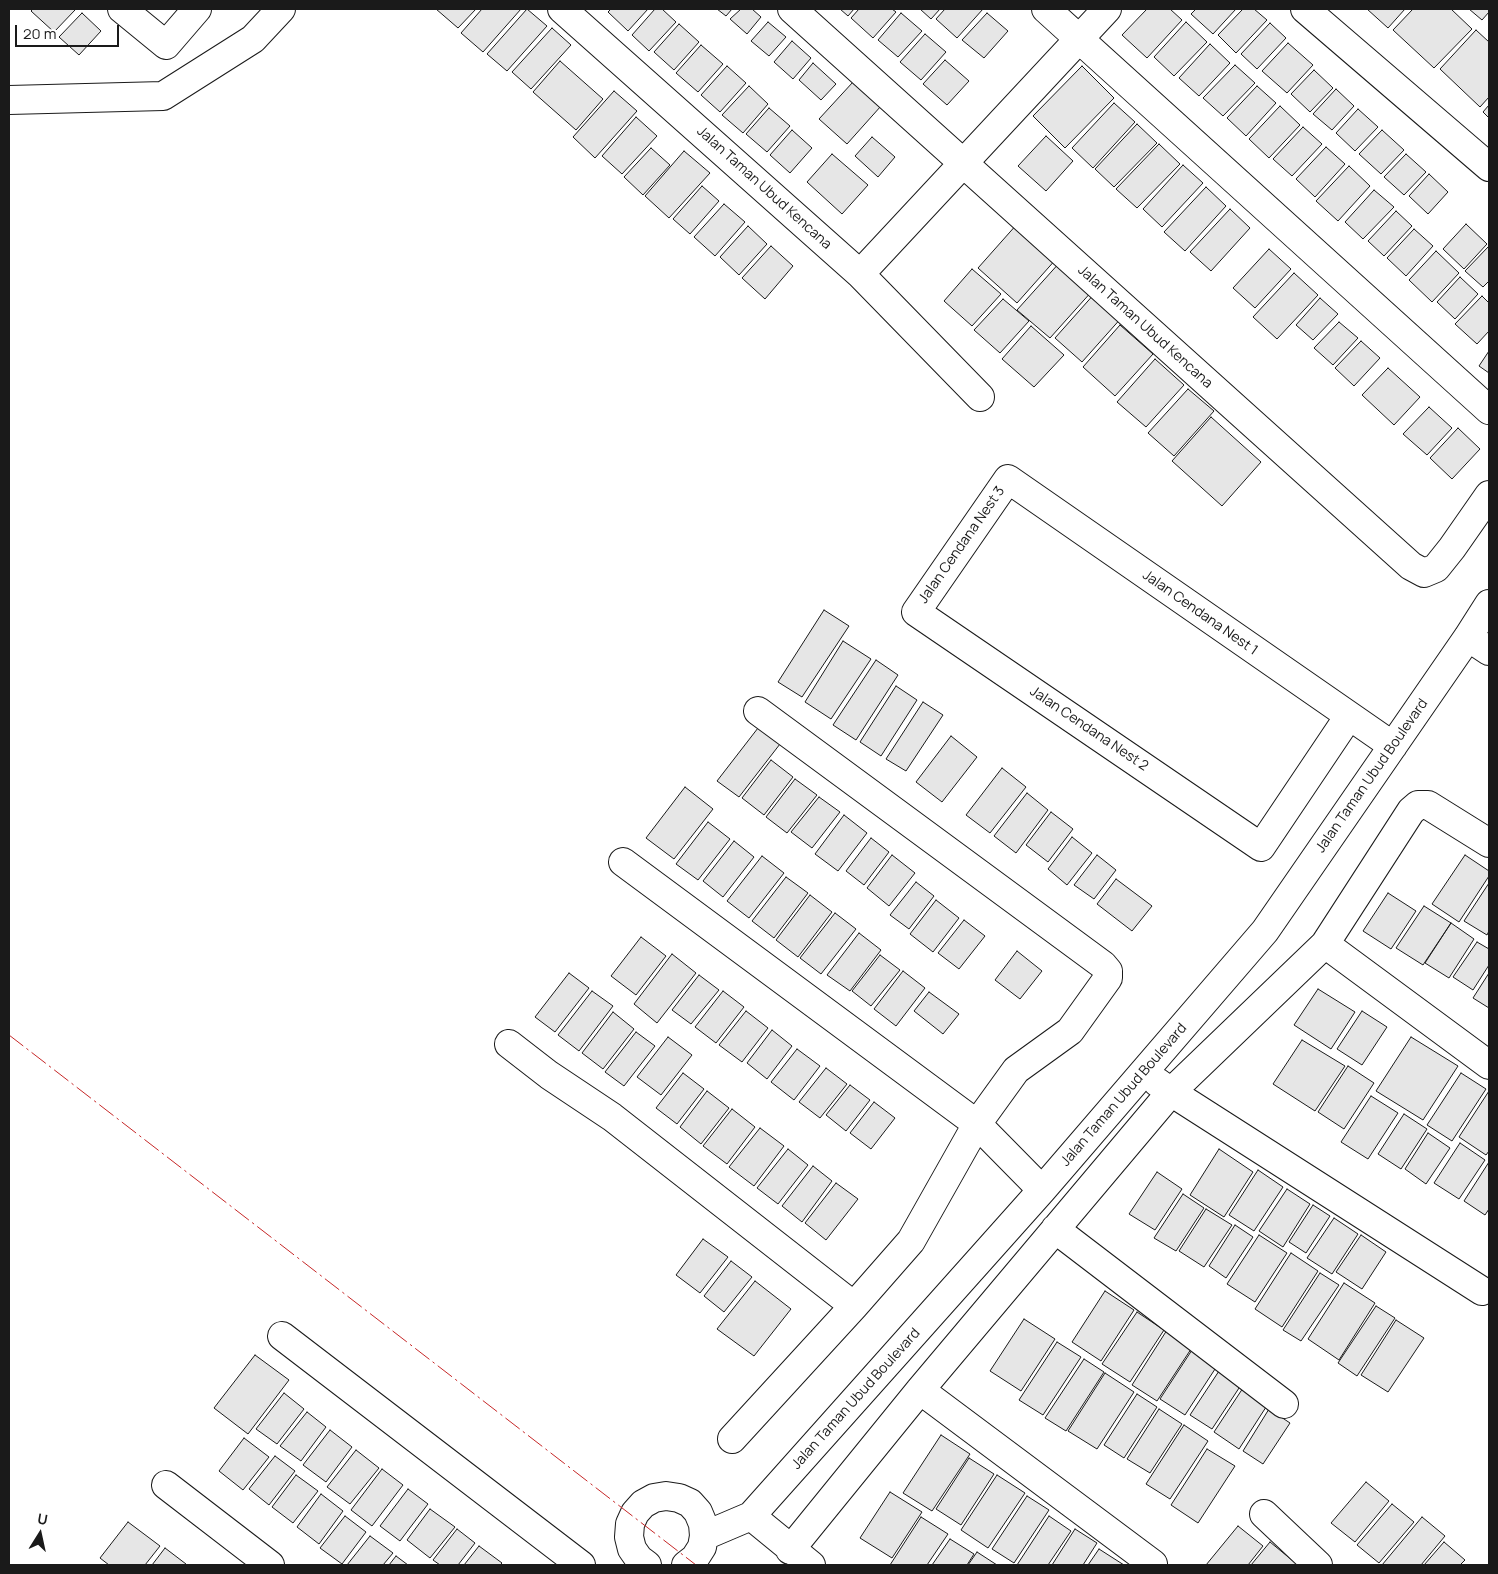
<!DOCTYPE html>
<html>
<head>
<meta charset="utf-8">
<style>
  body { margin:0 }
  #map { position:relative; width:1498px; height:1574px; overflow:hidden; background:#fff; font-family:Manrope,sans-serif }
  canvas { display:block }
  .frame { position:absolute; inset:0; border:10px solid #1a1a1a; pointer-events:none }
  .north { position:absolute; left:15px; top:1509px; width:50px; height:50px; -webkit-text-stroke:4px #fff; paint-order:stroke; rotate:10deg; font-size:14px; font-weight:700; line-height:20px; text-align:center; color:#1a1a1a }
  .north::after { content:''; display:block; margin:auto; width:18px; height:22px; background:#1a1a1a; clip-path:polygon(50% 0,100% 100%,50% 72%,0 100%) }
  .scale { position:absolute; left:15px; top:25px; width:104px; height:22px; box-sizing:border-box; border:2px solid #1a1a1a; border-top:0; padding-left:6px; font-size:15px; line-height:18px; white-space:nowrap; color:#1a1a1a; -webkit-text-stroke:4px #fff; paint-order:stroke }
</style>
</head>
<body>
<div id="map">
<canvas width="1498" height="1574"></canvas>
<div class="frame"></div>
<div class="north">U</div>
<div class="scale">20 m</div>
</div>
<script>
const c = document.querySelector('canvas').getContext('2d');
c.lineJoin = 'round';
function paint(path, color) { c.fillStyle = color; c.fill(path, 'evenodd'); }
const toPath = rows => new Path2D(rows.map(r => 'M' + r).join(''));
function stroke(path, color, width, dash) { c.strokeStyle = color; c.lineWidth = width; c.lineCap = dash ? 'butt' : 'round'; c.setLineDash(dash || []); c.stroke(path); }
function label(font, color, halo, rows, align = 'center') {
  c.font = font + ' Manrope,sans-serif'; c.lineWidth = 4; c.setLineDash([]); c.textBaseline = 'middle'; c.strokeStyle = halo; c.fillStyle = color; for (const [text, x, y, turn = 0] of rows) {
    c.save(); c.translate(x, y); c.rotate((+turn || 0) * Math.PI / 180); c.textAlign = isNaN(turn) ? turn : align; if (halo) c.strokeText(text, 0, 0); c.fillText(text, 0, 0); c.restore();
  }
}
const building = toPath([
  [33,9,74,9,75,10,54,32,31,11,33,9],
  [436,9,476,9,458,28,436,9],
  [482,9,521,9,483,52,461,33,482,9],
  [527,9,547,26,507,71,487,54,527,9],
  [611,9,648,9,628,31,608,12,611,9],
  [655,9,662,9,676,22,649,51,632,35,655,9],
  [717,9,732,9,726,16,717,9],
  [741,9,752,9,761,17,747,34,730,19,741,9],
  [840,9,854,9,848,16,840,9],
  [859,9,892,9,896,12,873,38,851,18,859,9],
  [920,9,940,9,931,19,920,9],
  [945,9,983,9,957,38,936,19,945,9],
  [1147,9,1170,9,1182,20,1147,58,1122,35,1147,9],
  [1196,9,1236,9,1213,34,1191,14,1196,9],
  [1243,9,1254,9,1267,20,1236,53,1218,35,1243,9],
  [1367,9,1405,9,1388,28,1367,9],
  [1413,9,1451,9,1472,29,1434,68,1393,30,1413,9],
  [1469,9,1489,9,1489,12,1482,20,1469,9],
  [82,13,101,31,79,55,59,37,82,13],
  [901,13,922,31,898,57,878,40,901,13],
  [987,13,1008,31,984,58,962,40,987,13],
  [768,22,786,37,769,56,751,41,768,22],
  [1186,22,1207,42,1174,76,1154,57,1186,22],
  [1270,23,1286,38,1257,69,1241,54,1270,23],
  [679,24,699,42,674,70,654,52,679,24],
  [552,28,571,45,531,89,512,72,552,28],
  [1476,30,1489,42,1489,97,1480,107,1440,69,1476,30],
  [925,34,946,52,921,80,900,62,925,34],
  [792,41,811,58,793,79,774,62,792,41],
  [1288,43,1313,65,1287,93,1262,71,1288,43],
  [1210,44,1230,63,1199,96,1179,78,1210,44],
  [701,45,723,64,698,92,676,73,701,45],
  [945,60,969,81,947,105,923,84,945,60],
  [560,61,603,99,576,130,533,92,560,61],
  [813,63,836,84,821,100,799,80,813,63],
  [1235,65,1255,83,1223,116,1203,98,1235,65],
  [727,66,746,83,720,112,701,95,727,66],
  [1082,66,1114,98,1065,148,1033,116,1082,66],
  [1314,70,1333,88,1310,112,1291,94,1314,70],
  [853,82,881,106,847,144,819,119,853,82],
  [749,86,768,104,743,133,722,115,749,86],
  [1257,86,1276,103,1246,136,1227,118,1257,86],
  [1336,89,1354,106,1332,130,1313,114,1336,89],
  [614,91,637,111,595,158,573,137,614,91],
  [1114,103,1135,122,1093,168,1072,148,1114,103],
  [1489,105,1489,118,1483,112,1489,105],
  [1280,106,1300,125,1269,158,1249,139,1280,106],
  [769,108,790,126,767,152,746,134,769,108],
  [1358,109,1378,127,1355,151,1336,133,1358,109],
  [636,117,657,136,622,174,602,156,636,117],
  [1137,124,1157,143,1114,187,1095,169,1137,124],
  [1303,127,1322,144,1292,176,1273,159,1303,127],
  [792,130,812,148,790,173,770,155,792,130],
  [1382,130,1404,150,1381,174,1359,154,1382,130],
  [1046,136,1073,161,1046,191,1018,166,1046,136],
  [872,137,895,157,878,177,855,156,872,137],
  [1159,144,1180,164,1137,208,1116,189,1159,144],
  [1326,147,1345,164,1315,197,1296,179,1326,147],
  [651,148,670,165,643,195,624,177,651,148],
  [684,151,710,173,669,218,645,196,684,151],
  [832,154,868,185,842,214,807,182,832,154],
  [1406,154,1426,172,1404,195,1384,177,1406,154],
  [1183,165,1203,183,1162,227,1143,209,1183,165],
  [1349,166,1370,186,1338,221,1316,201,1349,166],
  [1429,174,1448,192,1428,214,1409,196,1429,174],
  [702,186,719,201,690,234,673,219,702,186],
  [1206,187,1226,206,1185,251,1164,232,1206,187],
  [1374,190,1394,207,1363,239,1345,222,1374,190],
  [724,204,745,222,715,256,694,237,724,204],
  [1230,209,1250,228,1211,271,1190,252,1230,209],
  [1396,211,1412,226,1384,256,1368,241,1396,211],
  [1018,223,1057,258,1017,303,978,268,1018,223],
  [1466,224,1487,244,1464,269,1443,249,1466,224],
  [748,226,767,244,739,275,720,257,748,226],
  [1414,229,1433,246,1406,276,1387,258,1414,229],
  [771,246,793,266,765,299,742,278,771,246],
  [1489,246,1489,281,1483,287,1465,271,1489,246],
  [1269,249,1291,269,1255,308,1233,288,1269,249],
  [1436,251,1459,273,1432,302,1409,280,1436,251],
  [1061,261,1093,290,1050,338,1017,310,1061,261],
  [972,269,1001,294,972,326,944,301,972,269],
  [1294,273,1318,295,1277,339,1253,317,1294,273],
  [1460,277,1478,294,1455,319,1437,302,1460,277],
  [1096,292,1123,316,1082,362,1055,338,1096,292],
  [1482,296,1489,303,1489,331,1477,344,1455,324,1482,296],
  [1320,298,1338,314,1313,340,1296,325,1320,298],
  [1003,299,1029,321,1000,353,974,330,1003,299],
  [1339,322,1358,338,1333,365,1314,348,1339,322],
  [1120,325,1153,354,1115,396,1083,367,1120,325],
  [1031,326,1064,355,1034,387,1002,359,1031,326],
  [1361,341,1380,358,1354,386,1335,368,1361,341],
  [1489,351,1489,373,1479,366,1489,351],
  [1155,359,1184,385,1146,427,1117,402,1155,359],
  [1388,368,1420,397,1394,425,1362,395,1388,368],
  [1188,389,1214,411,1174,456,1148,433,1188,389],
  [1429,407,1452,428,1427,455,1403,434,1429,407],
  [1211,417,1261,462,1222,506,1172,461,1211,417],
  [1458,428,1480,449,1452,479,1430,458,1458,428],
  [824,610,849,626,802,697,778,682,824,610],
  [843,641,871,659,831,719,805,702,843,641],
  [876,660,898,675,856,740,833,725,876,660],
  [896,686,917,700,881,756,860,742,896,686],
  [923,702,943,715,906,771,886,759,923,702],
  [758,728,780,744,739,797,717,781,758,728],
  [951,736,977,757,942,802,916,782,951,736],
  [771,760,793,777,764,815,742,798,771,760],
  [1002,768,1026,787,990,833,966,815,1002,768],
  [795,779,817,795,787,833,766,817,795,779],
  [685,787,713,809,674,859,646,838,685,787],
  [1027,793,1048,810,1016,853,994,836,1027,793],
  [819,797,840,812,812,848,791,832,819,797],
  [1051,812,1073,829,1048,862,1026,845,1051,812],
  [844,815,867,833,838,871,815,854,844,815],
  [708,822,730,839,698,880,676,864,708,822],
  [1072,837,1092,853,1067,885,1048,869,1072,837],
  [871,838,889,852,864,885,846,871,871,838],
  [734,841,754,857,723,897,703,881,734,841],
  [892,855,915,873,889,906,867,888,892,855],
  [1097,855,1116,870,1094,899,1074,885,1097,855],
  [1465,855,1489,871,1489,876,1459,922,1432,904,1465,855],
  [762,856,784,873,749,918,727,901,762,856],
  [786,877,808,893,774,938,752,921,786,877],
  [1116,879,1152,906,1132,931,1097,904,1116,879],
  [916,882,934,896,909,929,890,915,916,882],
  [1489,883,1489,931,1487,935,1464,921,1489,883],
  [1388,893,1416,911,1391,949,1363,931,1388,893],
  [810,895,832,912,798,957,776,940,810,895],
  [936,900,959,918,933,952,910,934,936,900],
  [1424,906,1451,923,1423,965,1396,948,1424,906],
  [835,913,856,929,821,974,800,958,835,913],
  [964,920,985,936,959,969,938,953,964,920],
  [1451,923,1474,939,1449,978,1425,963,1451,923],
  [859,933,881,950,850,991,827,975,859,933],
  [641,937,666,956,636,995,611,976,641,937],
  [1477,942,1489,949,1489,965,1473,990,1453,977,1477,942],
  [1017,951,1042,971,1020,999,995,980,1017,951],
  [672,954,696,973,657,1023,634,1004,672,954],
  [880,955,900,970,871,1006,852,991,880,955],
  [903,971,925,988,896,1026,874,1009,903,971],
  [569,973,589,988,555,1032,535,1017,569,973],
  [1489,973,1489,1008,1473,998,1489,973],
  [699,975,719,990,691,1024,672,1010,699,975],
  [1318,989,1355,1012,1331,1049,1294,1025,1318,989],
  [592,991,613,1006,579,1051,558,1035,592,991],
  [723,991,744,1007,716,1043,695,1027,723,991],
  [929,992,959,1014,943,1034,914,1011,929,992],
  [746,1011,768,1028,742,1062,719,1045,746,1011],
  [1362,1011,1387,1027,1362,1065,1337,1049,1362,1011],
  [613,1012,634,1029,603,1069,582,1053,613,1012],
  [772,1030,792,1046,767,1079,747,1063,772,1030],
  [636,1032,655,1046,624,1086,605,1072,636,1032],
  [668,1037,692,1055,661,1095,637,1077,668,1037],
  [1411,1037,1458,1066,1423,1120,1376,1091,1411,1037],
  [1302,1040,1345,1066,1315,1111,1273,1084,1302,1040],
  [797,1049,820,1066,794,1100,771,1082,797,1049],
  [1348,1066,1374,1083,1344,1129,1318,1112,1348,1066],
  [826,1068,847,1084,820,1118,799,1102,826,1068],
  [683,1073,704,1089,677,1124,656,1108,683,1073],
  [1461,1073,1486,1089,1452,1141,1427,1125,1461,1073],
  [850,1085,870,1100,846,1131,826,1115,850,1085],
  [707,1091,729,1108,701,1144,680,1127,707,1091],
  [1489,1091,1489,1151,1486,1155,1459,1137,1489,1091],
  [1371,1096,1398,1113,1368,1159,1341,1142,1371,1096],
  [874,1102,895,1118,871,1149,850,1133,874,1102],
  [732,1109,755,1127,727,1164,703,1146,732,1109],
  [1404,1114,1427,1129,1401,1169,1378,1154,1404,1114],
  [760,1128,784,1146,754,1186,729,1167,760,1128],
  [1428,1133,1450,1148,1426,1184,1405,1169,1428,1133],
  [1460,1143,1485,1160,1459,1199,1434,1183,1460,1143],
  [788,1149,808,1165,778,1204,757,1188,788,1149],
  [1219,1149,1253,1172,1224,1217,1190,1195,1219,1149],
  [1489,1162,1489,1209,1485,1215,1464,1201,1489,1162],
  [813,1166,832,1181,802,1222,782,1206,813,1166],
  [1258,1170,1283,1187,1254,1231,1229,1215,1258,1170],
  [1157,1172,1182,1189,1155,1230,1129,1214,1157,1172],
  [836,1183,858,1199,826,1240,805,1223,836,1183],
  [1287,1189,1310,1204,1283,1247,1259,1231,1287,1189],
  [1183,1194,1204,1208,1176,1251,1154,1238,1183,1194],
  [1313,1205,1330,1216,1306,1253,1289,1242,1313,1205],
  [1206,1209,1232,1225,1204,1267,1179,1251,1206,1209],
  [1334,1218,1358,1234,1332,1274,1307,1258,1334,1218],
  [1235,1225,1253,1237,1226,1278,1209,1266,1235,1225],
  [1259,1235,1287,1253,1255,1302,1227,1284,1259,1235],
  [1361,1235,1386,1252,1362,1289,1336,1272,1361,1235],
  [703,1239,728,1257,700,1293,676,1275,703,1239],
  [1291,1253,1318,1271,1282,1327,1255,1309,1291,1253],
  [731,1261,752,1277,724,1312,704,1296,731,1261],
  [1320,1273,1339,1285,1301,1341,1283,1330,1320,1273],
  [755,1281,791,1309,754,1356,717,1329,755,1281],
  [1344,1283,1375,1303,1339,1360,1308,1339,1344,1283],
  [1105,1291,1134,1310,1101,1361,1072,1342,1105,1291],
  [1376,1306,1395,1318,1357,1376,1338,1363,1376,1306],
  [1137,1312,1164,1330,1130,1382,1102,1364,1137,1312],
  [1024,1319,1055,1339,1021,1391,990,1371,1024,1319],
  [1396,1320,1424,1338,1388,1392,1361,1375,1396,1320],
  [1167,1330,1193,1346,1157,1401,1132,1385,1167,1330],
  [1057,1342,1081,1357,1043,1415,1019,1400,1057,1342],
  [1192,1350,1217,1366,1185,1415,1160,1399,1192,1350],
  [255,1355,289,1380,248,1434,214,1408,255,1355],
  [1084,1359,1104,1372,1066,1431,1045,1418,1084,1359],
  [1219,1371,1241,1385,1212,1429,1190,1415,1219,1371],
  [1105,1373,1134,1392,1097,1449,1068,1431,1105,1373],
  [1243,1388,1268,1404,1239,1449,1214,1432,1243,1388],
  [284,1393,304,1409,277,1444,256,1429,284,1393],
  [1137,1394,1157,1407,1124,1458,1104,1445,1137,1394],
  [1159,1409,1182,1424,1150,1473,1127,1459,1159,1409],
  [1269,1409,1290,1423,1263,1464,1243,1451,1269,1409],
  [307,1412,326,1427,301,1461,280,1446,307,1412],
  [1184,1425,1208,1441,1170,1499,1146,1484,1184,1425],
  [330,1430,352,1447,326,1482,303,1465,330,1430],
  [941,1435,970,1454,932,1511,903,1493,941,1435],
  [244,1438,269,1457,243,1490,219,1471,244,1438],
  [1207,1449,1235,1466,1198,1523,1171,1505,1207,1449],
  [356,1450,379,1468,350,1504,327,1487,356,1450],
  [275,1456,295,1471,269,1505,249,1489,275,1456],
  [969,1458,994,1474,961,1525,936,1509,969,1458],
  [382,1469,403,1485,372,1526,351,1510,382,1469],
  [296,1475,318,1491,293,1523,272,1507,296,1475],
  [997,1475,1025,1493,988,1548,961,1530,997,1475],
  [1366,1482,1389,1501,1355,1542,1331,1523,1366,1482],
  [408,1489,428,1504,400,1541,380,1526,408,1489],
  [890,1492,922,1512,892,1558,860,1538,890,1492],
  [321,1494,343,1511,319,1544,297,1527,321,1494],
  [1027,1496,1049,1510,1014,1563,992,1549,1027,1496],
  [1392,1504,1414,1522,1379,1563,1357,1545,1392,1504],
  [430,1509,455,1527,430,1558,407,1540,430,1509],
  [345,1516,366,1532,342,1564,320,1548,345,1516],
  [1049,1516,1071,1531,1048,1565,1017,1565,1049,1516],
  [921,1517,948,1534,927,1565,890,1565,921,1517],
  [1422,1517,1445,1536,1421,1565,1382,1565,1422,1517],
  [128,1522,160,1546,145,1565,109,1565,100,1558,128,1522],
  [1238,1526,1263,1546,1248,1565,1206,1565,1238,1526],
  [457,1529,475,1543,458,1565,440,1565,433,1560,457,1529],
  [1075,1529,1097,1543,1083,1565,1052,1565,1075,1529],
  [370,1536,393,1553,383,1565,347,1565,370,1536],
  [950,1539,974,1554,967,1565,932,1565,950,1539],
  [1270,1542,1298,1565,1251,1565,1270,1542],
  [1444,1542,1465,1560,1460,1565,1424,1565,1444,1542],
  [479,1546,502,1563,500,1565,464,1565,479,1546],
  [165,1548,186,1564,185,1565,152,1565,165,1548],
  [1099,1549,1124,1565,1088,1565,1099,1549],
  [977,1552,997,1565,968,1565,977,1552],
  [396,1556,408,1565,389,1565,396,1556]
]);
paint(building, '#e6e6e6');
stroke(building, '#1a1a1a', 1);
const minor = toPath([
  [122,9,166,45,197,9],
  [562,9,860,274,980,397],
  [792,9,1411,566,1424,573,1436,568,1452,548,1489,495],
  [1046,9,1489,410],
  [1305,9,1489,167],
  [9,100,163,96,253,39,281,9],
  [860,274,1107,9],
  [1468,637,1489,651],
  [1349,716,1261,847,916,612,1008,479,1393,746],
  [623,862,977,1124,1042,1190],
  [1325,944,1489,1065],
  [509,1044,549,1075,612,1117,854,1306],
  [1157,1082,1171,1092,1482,1291],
  [1055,1229,1284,1404],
  [282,1336,581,1565],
  [920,1390,1153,1564],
  [732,1439,854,1306,911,1241,977,1124,1016,1070,1070,1031,1108,978,1108,971,1103,965,758,711],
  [166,1485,270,1565],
  [1264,1514,1318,1565],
  [751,1516,811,1565],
  [704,1536,751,1516,1042,1190,1265,931,1468,637,1489,604],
  [790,1550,920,1390,1171,1092,1325,944,1411,811,1418,805,1428,805,1489,843],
  [647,1565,639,1559,632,1549,629,1537,630,1524,635,1513,643,1504,654,1498,666,1496,679,1498,690,1503,698,1512,703,1524,704,1536,702,1547,695,1558,686,1565]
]);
stroke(minor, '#1a1a1a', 30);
stroke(minor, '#fff', 28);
stroke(toPath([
  [9,1035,696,1565]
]), '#c62828', 1, [18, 4, 2.5, 4]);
label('14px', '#1a1a1a', '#fff', [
  ["Jalan Taman Ubud Kencana",764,188,42],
  ["Jalan Taman Ubud Kencana",1145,327,42],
  ["Jalan Cendana Nest 3",962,545,-55],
  ["Jalan Cendana Nest 1",1200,613,35],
  ["Jalan Cendana Nest 2",1089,729,34],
  ["Jalan Taman Ubud Boulevard",1372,776,-55],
  ["Jalan Taman Ubud Boulevard",1124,1095,-49],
  ["Jalan Taman Ubud Boulevard",856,1399,-48]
]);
</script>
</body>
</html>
